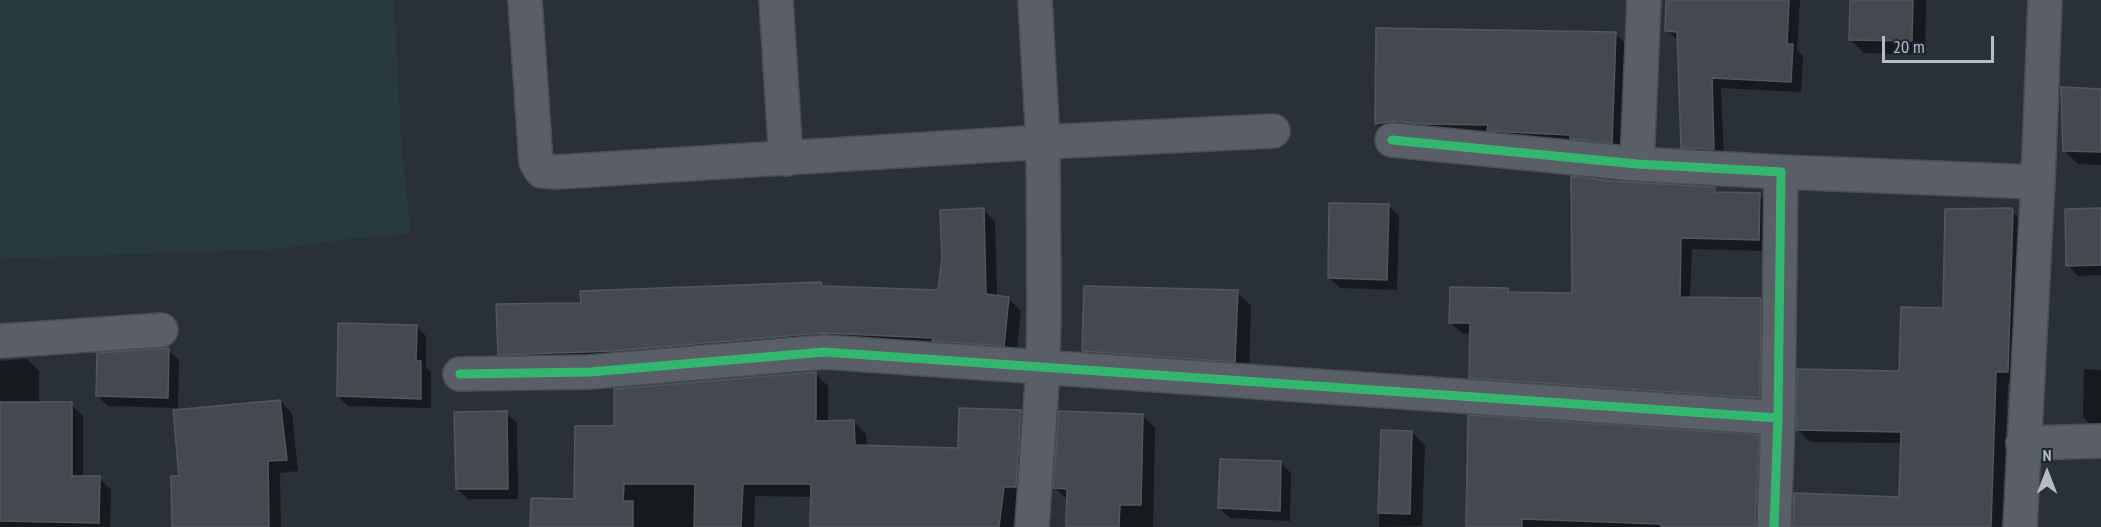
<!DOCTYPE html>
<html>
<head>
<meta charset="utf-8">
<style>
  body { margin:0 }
  #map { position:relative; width:2101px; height:527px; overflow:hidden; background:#2a3038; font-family:"PT Sans Narrow",sans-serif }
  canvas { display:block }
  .north { position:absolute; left:2017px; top:443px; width:60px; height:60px; -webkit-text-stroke:4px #1d2633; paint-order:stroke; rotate:0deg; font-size:16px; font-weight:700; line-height:24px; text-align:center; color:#b4bcc9 }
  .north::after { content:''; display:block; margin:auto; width:21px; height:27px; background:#b4bcc9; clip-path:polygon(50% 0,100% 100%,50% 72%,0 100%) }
  .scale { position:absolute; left:1882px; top:36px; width:112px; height:27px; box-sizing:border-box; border:3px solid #b4bcc9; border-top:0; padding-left:8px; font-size:18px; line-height:21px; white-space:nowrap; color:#b4bcc9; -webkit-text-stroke:4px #1d2633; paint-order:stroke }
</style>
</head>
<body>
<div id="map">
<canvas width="2101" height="527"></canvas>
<div class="north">N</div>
<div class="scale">20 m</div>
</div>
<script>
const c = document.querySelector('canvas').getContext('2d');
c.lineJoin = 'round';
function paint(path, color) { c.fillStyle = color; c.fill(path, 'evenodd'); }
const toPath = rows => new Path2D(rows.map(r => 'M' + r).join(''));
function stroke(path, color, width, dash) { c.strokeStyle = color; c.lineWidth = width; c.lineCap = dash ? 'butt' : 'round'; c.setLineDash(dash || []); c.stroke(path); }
paint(toPath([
  [0,0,394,0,401,139,411,234,347,239,277,249,0,259]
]), '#273a3e');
paint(toPath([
  [1668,0,1800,0,1797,51,1803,56,1801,92,1721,88,1724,159,1693,158,1683,147,1679,41,1666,31],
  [1851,0,1926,0,1925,55,1864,53,1850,39],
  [1616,34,1629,47,1625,155,1389,136,1376,123],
  [2101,90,2101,165,2078,164,2064,150],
  [1611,183,1714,189,1719,193,1759,194,1770,206,1769,251,1692,249,1690,299,1760,300,1771,311,1770,408,1481,388,1470,377,1471,334,1462,333,1450,322,1507,289,1511,293,1573,295],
  [1389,206,1399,216,1397,290,1340,288,1329,278],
  [983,209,995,222,997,297,1009,299,1021,311,1016,357,512,366,499,354,582,304,821,283,826,288,940,292],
  [2010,209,2024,224,2019,384,2008,383,2003,527,1794,527,1901,498,1903,443,1810,442,1798,430,1900,373,1944,310],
  [2101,209,2101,275,2078,276,2068,265],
  [1237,292,1251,306,1249,375,1098,364,1084,350],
  [416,326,426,336,426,367,431,372,431,408,348,406,338,396],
  [168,350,179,360,178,408,108,406,98,396],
  [27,359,39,371,39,404,71,404,83,416,83,478,99,478,111,490,110,527,0,527,0,361],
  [2084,369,2101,370,2101,430,2096,430,2083,417],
  [815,373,828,386,828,422,853,421,866,434,867,447,960,449,1021,412,1033,425,1028,499,1017,499,1013,527,812,527,812,497,755,496,754,527,532,527,575,501,616,427],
  [280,401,292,413,298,471,280,473,281,527,173,527,181,477],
  [506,413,517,423,518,499,468,499,457,489],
  [1142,415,1155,428,1153,527,1067,527,1068,500,1055,488],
  [1382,432,1412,432,1425,446,1422,526,1379,527],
  [1758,437,1769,448,1766,527,1467,527],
  [1281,463,1291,473,1290,521,1230,518,1219,508]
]), '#0007');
const building = toPath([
  [1666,0,1789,0,1787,44,1793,44,1791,82,1712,78,1714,149,1681,148,1677,32,1665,31,1666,0],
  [1850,0,1913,0,1912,41,1849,40,1850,0],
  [1376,28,1616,32,1612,143,1570,139,1570,135,1487,131,1488,125,1422,124,1394,121,1375,124,1376,28],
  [2061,87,2101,89,2101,152,2063,151,2061,87],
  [1571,176,1611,181,1715,187,1715,192,1760,193,1759,240,1681,238,1680,297,1761,298,1760,398,1469,378,1470,323,1449,323,1450,287,1508,288,1508,292,1572,293,1571,176],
  [1329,203,1389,204,1387,280,1328,278,1329,203],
  [984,208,986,294,1009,297,1004,346,932,341,933,338,822,333,614,351,498,355,496,304,581,303,580,291,821,282,822,286,938,290,942,258,940,210,984,208],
  [2011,208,2013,210,2008,372,1996,372,1991,527,1793,527,1794,493,1899,497,1901,432,1796,430,1797,369,1899,371,1901,307,1943,308,1945,209,2011,208],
  [2101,208,2101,265,2066,266,2065,209,2101,208],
  [1084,286,1238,290,1235,362,1082,351,1084,286],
  [338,323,417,325,416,361,421,361,421,399,337,396,338,323],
  [169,348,168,398,96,396,97,353,169,348],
  [816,372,816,421,854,420,855,445,958,448,959,408,1021,410,1016,487,1004,487,999,527,810,527,811,484,743,484,741,527,694,527,695,484,624,484,623,501,633,501,633,527,530,527,531,498,574,499,575,426,614,426,614,389,816,372],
  [280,400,287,460,268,461,269,527,172,527,171,476,179,476,173,410,280,400],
  [0,402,72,402,72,476,100,476,99,523,0,521,0,402],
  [507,411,508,489,456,489,454,412,507,411],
  [1059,411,1143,414,1141,505,1120,505,1119,527,1066,527,1067,489,1053,488,1059,411],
  [1468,415,1759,435,1755,527,1661,527,1661,524,1522,519,1522,527,1466,527,1468,415],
  [1381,430,1412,431,1410,514,1378,513,1381,430],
  [1220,459,1281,461,1280,511,1218,508,1220,459]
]);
paint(building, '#444950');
stroke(building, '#52575f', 1.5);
const minor = toPath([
  [525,0,536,162,542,171,556,172,1043,142,1273,131],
  [776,0,786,159],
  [1392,140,1637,164,1781,172,1778,418],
  [1637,164,1644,0],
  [1781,172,2038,182,2020,527],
  [2038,182,2045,0],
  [0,341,161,330],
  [460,374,590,372,824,352,1778,418,1774,527],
  [2023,443,2101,441],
  [1032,527,1043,368,1044,308,1043,142,1035,0]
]);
stroke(minor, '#484c53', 36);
stroke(minor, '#5a5e66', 33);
stroke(toPath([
  [1392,140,1637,164,1781,172,1778,418],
  [460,374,590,372,824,352,1778,418,1774,527]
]), '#33b770', 9);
</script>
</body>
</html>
